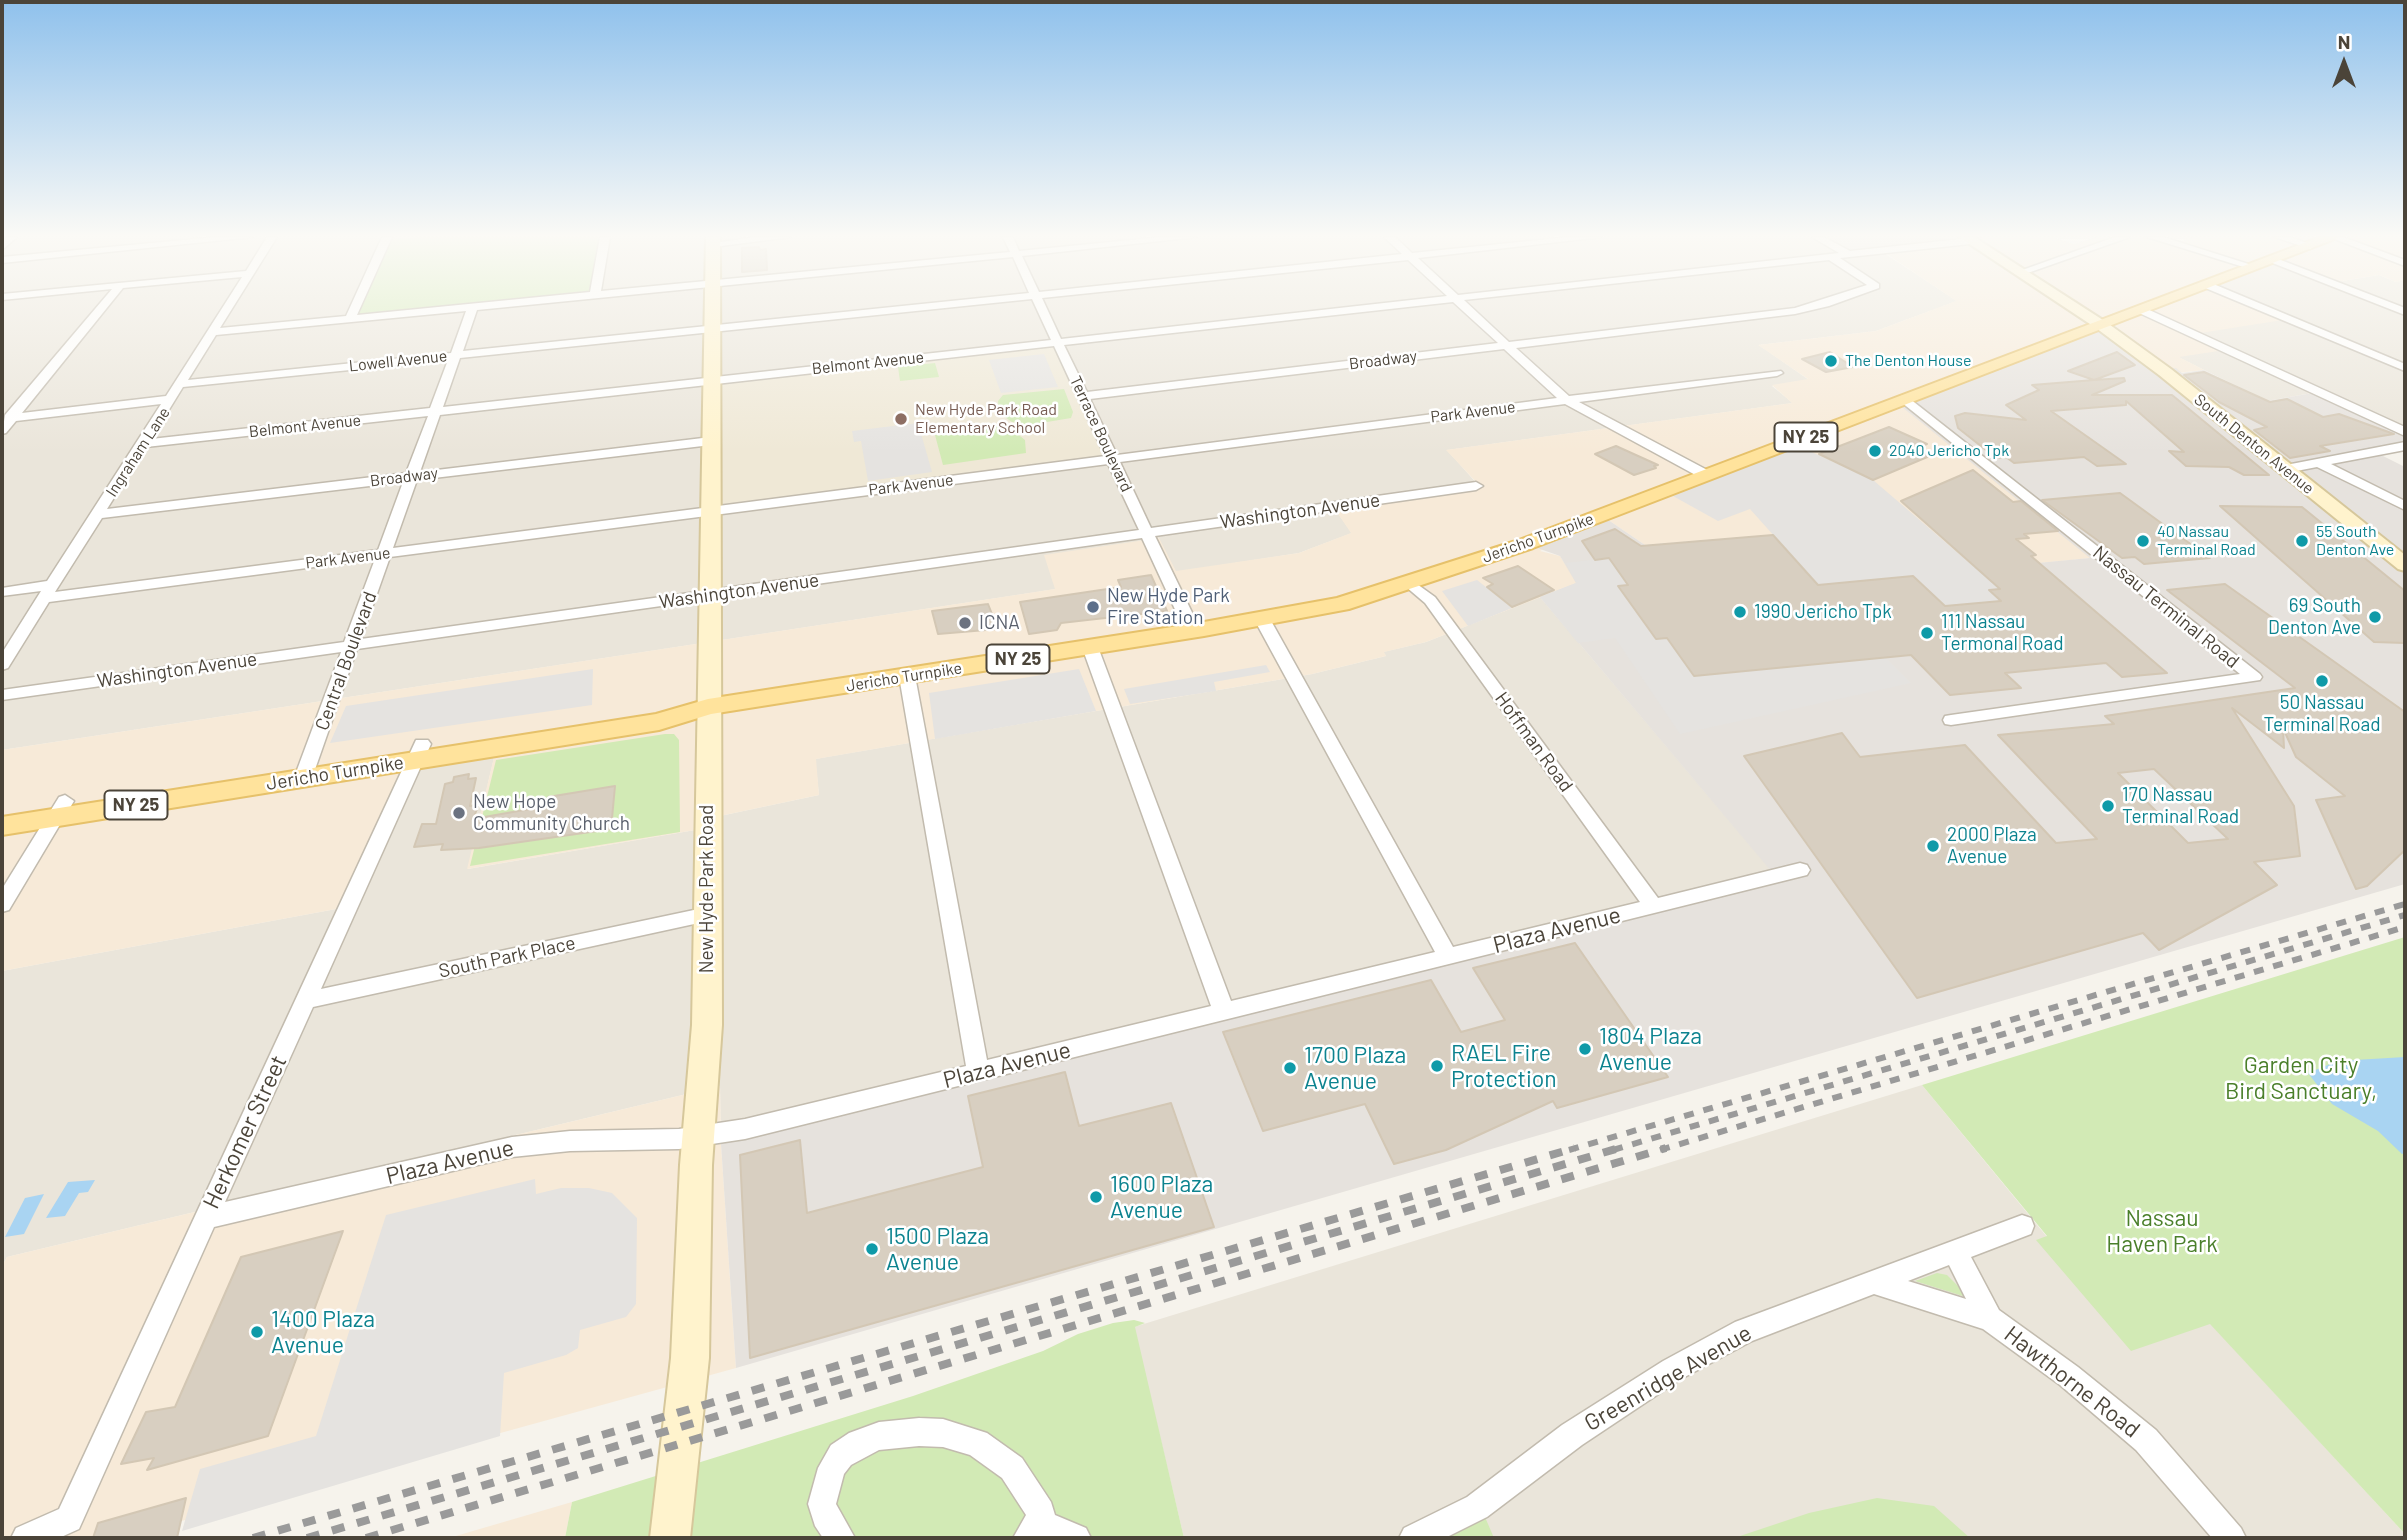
<!DOCTYPE html>
<html>
<head>
<meta charset="utf-8">
<style>
  body { margin:0 }
  #map { position:relative; width:2407px; height:1540px; overflow:hidden; background:#f6f3ec; font-family:Barlow,sans-serif }
  canvas { display:block }
  .frame { position:absolute; inset:0; border:4px solid #4b4439; pointer-events:none }
  .north { position:absolute; left:2309px; top:28px; width:70px; height:70px; -webkit-text-stroke:5px #fff; paint-order:stroke; rotate:0deg; font-size:19px; font-weight:700; line-height:28px; text-align:center; color:#4b4439 }
  .north::after { content:''; display:block; margin:auto; width:24px; height:32px; background:#4b4439; clip-path:polygon(50% 0,100% 100%,50% 72%,0 100%) }
</style>
</head>
<body>
<div id="map">
<canvas width="2407" height="1540"></canvas>
<div class="frame"></div>
<div class="north">N</div>
</div>
<script>
const c = document.querySelector('canvas').getContext('2d');
c.lineJoin = 'round';
function paint(path, color) { c.fillStyle = color; c.fill(path, 'evenodd'); }
const toPath = rows => new Path2D(rows.map(r => 'M' + r).join(''));
function stroke(path, color, width, dash) { c.strokeStyle = color; c.lineWidth = width; c.lineCap = dash ? 'butt' : 'round'; c.setLineDash(dash || []); c.stroke(path); }
function label(font, color, halo, rows, align = 'center') {
  c.font = font + ' Barlow,sans-serif'; c.lineWidth = 5; c.setLineDash([]); c.textBaseline = 'middle'; c.strokeStyle = halo; c.fillStyle = color; for (const [text, x, y, turn = 0] of rows) {
    c.save(); c.translate(x, y); c.rotate((+turn || 0) * Math.PI / 180); c.textAlign = isNaN(turn) ? turn : align; if (halo) c.strokeText(text, 0, 0); c.fillText(text, 0, 0); c.restore();
  }
}
paint(toPath([
  [2,237,1822,237,1878,249,1957,301,1876,331,1759,345,1809,380,1772,386,1793,403,1447,450,1479,486,1335,509,1352,533,1299,553,1176,572,1045,555,1056,589,2,750],
  [2275,261,2330,283,2379,275,2396,282,2405,280,2405,432,2318,392,2267,401,2178,357,2192,334,2208,286],
  [1540,597,1778,878,721,1144,720,1086,7,1257,2,1266,2,971,336,909,408,762,496,749,468,869,701,829,701,820,819,795,815,759,1312,674,1386,656,1383,652,1426,642],
  [1922,1085,2047,1237,2037,1240,2210,1323,2405,1534,2405,1538,1184,1538,1134,1327]
]), '#eae5da');
paint(toPath([
  [1982,237,2052,237,2074,244,2096,237,2143,237,2170,245,2192,237,2405,237,2405,255,2390,258,2405,264,2405,280,2396,282,2379,275,2330,283,2275,261,2209,285,2289,319,2194,334,2225,350,2179,357,2204,370,1898,403,2091,558,1818,585,1773,535,1645,545,1601,515,1540,551,1560,556,1577,583,1426,642,1384,652,1386,656,1312,674,816,759,819,795,701,820,701,829,467,869,496,749,408,762,336,909,2,971,2,750,1055,589,1044,555,1159,538,1176,571,1299,553,1351,533,1334,508,1479,485,1446,450,1792,403,1772,385,1808,379,1758,345,1876,331,1956,301,1881,250],
  [720,1086,721,1144,736,1368,120,1538,2,1538,2,1266,7,1257],
  [572,1502,565,1538,449,1538]
]), '#f7ead8');
paint(toPath([
  [1822,237,1965,237,1970,241,1849,252],
  [2101,325,2160,368,2176,368,2182,373,2204,370,2267,401,2318,392,2405,432,2405,446,2375,452,2405,467,2405,884,736,1368,721,1144,1777,878,1540,597,1576,583,1560,556,1526,544,1601,515,1645,545,1773,535,1818,584,2090,558,1897,403]
]), '#e6e2dd');
paint(toPath([
  [1055,343,1108,458,710,509,712,381]
]), '#efe8d6');
paint(toPath([
  [421,237,599,237,589,294,355,317,389,240],
  [935,363,939,377,900,381,898,367],
  [1064,389,1073,412,1071,418,1029,425,1012,422,999,413,998,401,1003,395],
  [962,423,1007,426,1025,440,1026,453,943,465,935,435],
  [665,734,674,734,679,740,680,832,470,866,496,760],
  [2405,937,2405,1534,2210,1324,2131,1351,2036,1240,2047,1236,1922,1085],
  [1937,1273,1947,1275,1966,1294,1966,1297,1915,1281],
  [1134,1320,1145,1323,1135,1327,1184,1538,565,1538,572,1502,913,1396,1043,1351,1078,1334,1113,1323],
  [1877,1498,1934,1506,1970,1538,1734,1538,1809,1513],
  [1485,1517,1494,1538,1438,1538]
]), '#d2eab5');
paint(toPath([
  [1044,354,1058,387,1001,393,989,360],
  [918,423,932,472,868,481,861,441,854,442,852,431],
  [1792,443,1873,480,2000,589,2001,601,1944,606,1913,576,1818,585,1750,509,1718,521,1664,491],
  [1609,558,1628,585,1618,587,1655,639,1667,638,1695,676,1885,657,1911,683,1680,734,1615,638,1578,643,1540,597,1576,583,1566,563],
  [1477,580,1512,608,1468,626,1442,591],
  [1266,665,1270,672,1214,682,1216,691,1130,704,1124,689],
  [593,669,592,705,330,743,346,706],
  [1079,669,1096,711,935,739,929,693],
  [535,1179,536,1194,561,1188,589,1188,612,1193,637,1218,636,1304,626,1317,580,1330,578,1348,566,1355,504,1373,500,1436,182,1531,200,1469,316,1436,386,1215]
]), '#e5e3e0');
paint(toPath([
  [2405,1057,2405,1094,2403,1097,2405,1153,2402,1154,2378,1131,2332,1104,2308,1073,2338,1061],
  [95,1180,88,1192,79,1193,65,1216,46,1218,68,1182],
  [44,1194,24,1234,5,1237,25,1198]
]), '#a9d4f2');
const building = toPath([
  [759,247,760,250,766,249,767,270,742,272,742,248,759,247],
  [1830,352,1853,367,1826,372,1802,359,1830,352],
  [2117,352,2135,365,2094,380,2124,378,2125,381,2092,395,2172,395,2269,475,2244,475,2229,467,2186,466,2169,451,2184,452,2126,401,2126,405,2051,411,2126,464,2097,466,2084,457,2014,463,2006,457,1996,458,1958,428,1955,416,1965,413,2026,420,2006,405,2039,390,2032,385,2094,380,2068,371,2117,352],
  [2204,372,2270,402,2287,399,2323,417,2339,414,2394,434,2320,446,2330,451,2290,458,2254,430,2267,427,2219,402,2184,375,2204,372],
  [1889,427,1927,444,1917,448,1932,455,1873,480,1819,454,1889,427],
  [1616,446,1658,465,1654,466,1656,468,1634,475,1595,454,1616,446],
  [1973,470,2013,502,2021,501,2058,531,2024,534,2029,538,2016,539,2036,555,2031,556,2167,673,2122,677,2106,663,2005,673,2021,688,1950,695,1911,655,1694,676,1667,638,1656,639,1618,586,1628,585,1609,558,1595,560,1582,541,1615,529,1641,546,1773,535,1818,585,1913,576,1945,606,2001,601,1989,590,2000,589,1901,501,1973,470],
  [2120,493,2164,525,2210,558,2144,564,2135,557,2122,558,2042,500,2120,493],
  [2220,506,2302,507,2405,591,2405,643,2374,642,2220,506],
  [1518,566,1554,590,1512,607,1487,587,1493,584,1483,578,1518,566],
  [1151,575,1167,611,1061,623,1057,630,1029,634,1020,602,1121,587,1118,580,1151,575],
  [2225,584,2405,712,2405,850,2367,886,2356,889,2316,800,2345,796,2296,757,2283,728,2284,748,2232,708,2294,806,2300,856,2254,862,2277,885,2159,950,2143,933,1917,998,1744,756,1842,733,1860,757,1965,745,2056,843,2097,839,1998,735,2114,724,2105,716,2295,688,2167,590,2225,584],
  [2154,769,2228,839,2188,843,2118,773,2154,769],
  [988,604,998,629,938,634,932,611,988,604],
  [469,774,468,779,476,778,470,806,479,804,473,819,547,806,548,797,615,786,611,829,479,848,441,850,443,844,414,847,422,824,436,824,445,784,453,782,454,777,469,774],
  [1575,943,1668,1077,1557,1108,1553,1101,1446,1150,1394,1164,1365,1104,1263,1131,1223,1032,1431,980,1461,1032,1505,1020,1473,968,1575,943],
  [1065,1072,1079,1126,1171,1103,1214,1227,750,1358,740,1155,800,1140,807,1213,983,1167,968,1096,1065,1072],
  [343,1231,268,1436,147,1470,154,1458,121,1464,146,1412,175,1407,241,1257,343,1231],
  [186,1498,177,1538,93,1538,98,1523,186,1498]
]);
paint(building, '#d8cfc1');
stroke(building, '#d3c7b4', 2);
const street = toPath([
  [7,237,17,237,2,250,2,242,7,237],
  [216,237,253,237,2,263,2,257,216,237],
  [267,237,277,237,220,328,346,316,382,237,392,237,357,315,590,292,600,237,610,237,601,291,1010,252,1003,237,1013,237,1019,251,1161,237,1197,237,1022,256,1039,292,1402,254,1384,237,1395,237,1412,253,1568,237,1602,237,1418,258,1458,295,1839,253,1812,237,1824,237,1850,251,1970,238,1975,241,1970,244,1840,258,1879,284,1879,288,1829,306,1795,314,1516,348,1569,396,1781,371,1783,373,1777,376,1579,402,1711,472,1711,478,1701,478,1565,404,1120,462,1151,528,1476,482,1483,486,1476,490,1155,536,1201,631,1193,636,1185,631,1142,538,357,649,312,778,303,784,294,778,341,652,2,700,2,690,344,642,375,559,49,602,8,668,2,670,2,653,41,591,2,596,2,588,47,581,161,404,16,421,6,433,2,434,5,415,112,289,2,300,2,294,246,271,267,237],
  [1013,257,1029,293,463,351,477,310,1013,257],
  [1408,260,1447,296,1061,339,1042,298,1408,260],
  [1829,260,1867,285,1795,308,1509,342,1464,300,1829,260],
  [242,277,166,396,22,413,123,288,242,277],
  [1032,299,1051,340,443,407,460,358,1032,299],
  [1453,302,1498,343,1087,392,1064,345,1453,302],
  [466,311,451,353,188,380,216,335,466,311],
  [1054,346,1105,456,393,548,417,480,711,445,717,441,711,437,420,472,440,415,1054,346],
  [1504,349,1557,398,1117,455,1090,399,1504,349],
  [448,360,430,408,151,439,183,387,448,360],
  [428,416,406,473,107,509,146,447,428,416],
  [1108,464,1139,530,361,639,390,557,1108,464],
  [403,482,378,550,55,592,102,518,403,482],
  [755,237,791,237,713,247,708,244,755,237],
  [2115,237,2130,237,2022,275,2014,273,2115,237],
  [2147,237,2163,237,2258,267,2250,269,2147,237],
  [2275,237,2290,237,2315,246,2310,249,2275,237],
  [2329,237,2343,237,2405,260,2405,266,2329,237],
  [2273,257,2405,308,2405,315,2270,262,2268,260,2273,257],
  [2203,283,2211,283,2405,364,2405,371,2203,287,2203,283],
  [2137,308,2145,308,2405,427,2405,436,2137,312,2137,308],
  [1905,395,2260,674,2262,677,2260,680,1951,725,1945,724,1943,720,1945,716,1951,715,2240,674,1901,402,1901,396,1905,395],
  [2405,442,2405,450,2331,464,2405,501,2405,510,2317,467,2286,473,2280,469,2286,465,2405,442],
  [1410,579,1435,597,1658,898,1800,863,1807,865,1810,870,1807,875,745,1139,679,1149,570,1151,512,1157,214,1227,79,1529,59,1538,11,1538,16,1528,59,1509,416,740,428,740,431,744,321,989,708,907,715,909,718,914,715,919,708,921,313,1007,225,1202,512,1137,570,1131,679,1129,745,1119,966,1066,899,676,907,671,915,676,987,1060,1211,1006,1082,647,1090,642,1098,647,1231,1001,1435,952,1254,619,1262,614,1270,619,1453,947,1640,902,1425,603,1405,586,1403,583,1410,579],
  [65,795,74,801,9,910,2,912,2,889,59,797,65,795],
  [2022,1215,2031,1218,2034,1226,2031,1234,1971,1257,1999,1310,2078,1367,2156,1430,2241,1528,2246,1538,2212,1538,2136,1450,2060,1385,1983,1329,1874,1294,1752,1341,1681,1379,1582,1445,1487,1517,1445,1538,1399,1538,1404,1528,1467,1497,1562,1425,1663,1361,1735,1322,2022,1215],
  [1949,1265,1966,1299,1908,1281,1949,1265],
  [919,1418,943,1419,987,1433,1022,1458,1051,1502,1055,1515,1086,1528,1091,1538,1013,1538,1026,1515,1002,1478,970,1455,943,1447,919,1446,879,1450,851,1465,844,1474,836,1504,855,1538,823,1538,815,1526,808,1504,818,1468,831,1445,849,1433,879,1422,919,1418]
]);
const secondary = toPath([
  [706,237,720,237,722,1025,712,1165,709,1358,690,1538,650,1538,671,1358,680,1165,692,1025,706,237],
  [1959,237,1974,237,2106,322,2171,369,2405,555,2405,571,2398,569,2159,375,2096,328,1959,237]
]);
const primary = toPath([
  [2320,237,2340,237,1533,548,1349,609,1204,636,711,714,659,730,2,835,2,817,656,714,708,699,1204,622,1337,598,1519,540,2320,237]
]);
stroke(street, '#c2bbae', 3);
stroke(secondary, '#d6c79b', 4);
stroke(primary, '#e6c16a', 4);
paint(street, '#fff');
paint(secondary, '#fff3cd');
paint(primary, '#ffe39c');
stroke(toPath([
  [1569,1150,2405,904],
  [1613,1150,2405,915],
  [1660,1150,2405,927]
]), '#9a9a9a', 6, [10, 10]);
stroke(toPath([
  [253,1538,1575,1148],
  [307,1538,1619,1148],
  [366,1538,1666,1148]
]), '#9a9a9a', 8, [13, 13]);
const sky = c.createLinearGradient(0, 0, 0, 453);
sky.addColorStop(0, '#8fc1ec');
sky.addColorStop(0.52, '#fbfaf6');
sky.addColorStop(1, '#fbfaf600');
c.fillStyle = sky;
c.fillRect(0, 0, 2407, 453);
for (const [x, y, r, color] of [
  [1831,361,7,"#0f9aa8"],
  [901,419,7,"#8d6e63"],
  [1875,451,7,"#0f9aa8"],
  [2143,541,7,"#0f9aa8"],
  [2302,541,7,"#0f9aa8"],
  [1093,607,7,"#5c6f8a"],
  [1740,612,7,"#0f9aa8"],
  [2375,617,7,"#0f9aa8"],
  [965,623,7,"#6b7280"],
  [1927,633,7,"#0f9aa8"],
  [2322,681,7,"#0f9aa8"],
  [2108,806,7,"#0f9aa8"],
  [459,813,7,"#6b7280"],
  [1933,846,7,"#0f9aa8"],
  [1585,1049,7,"#0f9aa8"],
  [1437,1066,7,"#0f9aa8"],
  [1290,1068,7,"#0f9aa8"],
  [1096,1197,7,"#0f9aa8"],
  [872,1249,7,"#0f9aa8"],
  [257,1332,7,"#0f9aa8"]
]) { const dot = new Path2D(); dot.arc(x, y, r, 0, 2 * Math.PI); c.fillStyle = color; c.fill(dot); stroke(dot, '#fff', 2.5); }
label('16px', '#4b4439', '#fff', [
  ["Broadway",1383,360,-7],
  ["Lowell Avenue",398,361,-6],
  ["Belmont Avenue",868,363,-6],
  ["Park Avenue",1473,412,-7],
  ["Belmont Avenue",305,426,-6],
  ["Terrace Boulevard",1101,434,65],
  ["South Denton Avenue",2254,444,39],
  ["Ingraham Lane",138,452,-57],
  ["Broadway",404,477,-7],
  ["Park Avenue",911,485,-7],
  ["Jericho Turnpike",1538,538,-20],
  ["Park Avenue",348,558,-7],
  ["Jericho Turnpike",904,677,-9]
]);
label('16px', '#0d838f', '#fff', [
  ["The Denton House",1845,361],
  ["2040 Jericho Tpk",1889,451],
  ["40 Nassau",2157,532],
  ["Terminal Road",2157,550],
  ["55 South",2316,532],
  ["Denton Ave",2316,550]
], 'left');
label('16px', '#785e54', '#fff', [
  ["New Hyde Park Road",915,410],
  ["Elementary School",915,428]
], 'left');
for (const [x, y, w] of [
  [1806,437,63],
  [1018,659,63],
  [136,805,63]
]) { const box = new Path2D(); box.roundRect(x - w / 2, y - 14.5, w, 29, 5); c.fillStyle = '#fff'; c.fill(box); stroke(box, '#4b4439', 2); }
label('bold 18px', '#4b4439', null, [
  ["NY 25",1806,437],
  ["NY 25",1018,659],
  ["NY 25",136,805]
]);
label('19px', '#4b4439', '#fff', [
  ["Washington Avenue",1300,511,-8],
  ["Washington Avenue",739,591,-8],
  ["Nassau Terminal Road",2166,607,39],
  ["Central Boulevard",346,661,-70],
  ["Washington Avenue",177,670,-8],
  ["Hoffman Road",1534,742,54],
  ["Jericho Turnpike",335,773,-9],
  ["New Hyde Park Road",707,889,-90],
  ["South Park Place",507,957,-12]
]);
label('19px', '#4e5e75', '#fff', [
  ["New Hyde Park",1107,596],
  ["Fire Station",1107,618]
], 'left');
label('19px', '#0d838f', '#fff', [
  ["69 South",2361,606,"right"],
  ["Denton Ave",2361,628,"right"],
  ["1990 Jericho Tpk",1754,612],
  ["111 Nassau",1941,622],
  ["Termonal Road",1941,644],
  ["50 Nassau",2322,703,"center"],
  ["Terminal Road",2322,725,"center"],
  ["170 Nassau",2122,795],
  ["Terminal Road",2122,817],
  ["2000 Plaza",1947,835],
  ["Avenue",1947,857]
], 'left');
label('19px', '#5b616d', '#fff', [
  ["ICNA",979,623],
  ["New Hope",473,802],
  ["Community Church",473,824]
], 'left');
label('23px', '#4b4439', '#fff', [
  ["Plaza Avenue",1557,930,-14],
  ["Plaza Avenue",1007,1065,-14],
  ["Herkomer Street",245,1132,-65],
  ["Plaza Avenue",450,1162,-13],
  ["Greenridge Avenue",1668,1378,-30],
  ["Hawthorne Road",2072,1382,38]
]);
label('23px', '#0d838f', '#fff', [
  ["1804 Plaza",1599,1036],
  ["Avenue",1599,1062],
  ["RAEL Fire",1451,1053],
  ["Protection",1451,1079],
  ["1700 Plaza",1304,1055],
  ["Avenue",1304,1081],
  ["1600 Plaza",1110,1184],
  ["Avenue",1110,1210],
  ["1500 Plaza",886,1236],
  ["Avenue",886,1262],
  ["1400 Plaza",271,1319],
  ["Avenue",271,1345]
], 'left');
label('23px', '#4a7f2a', '#fff', [
  ["Garden City",2301,1065],
  ["Bird Sanctuary,",2301,1091],
  ["Nassau",2162,1218],
  ["Haven Park",2162,1244]
]);
</script>
</body>
</html>
